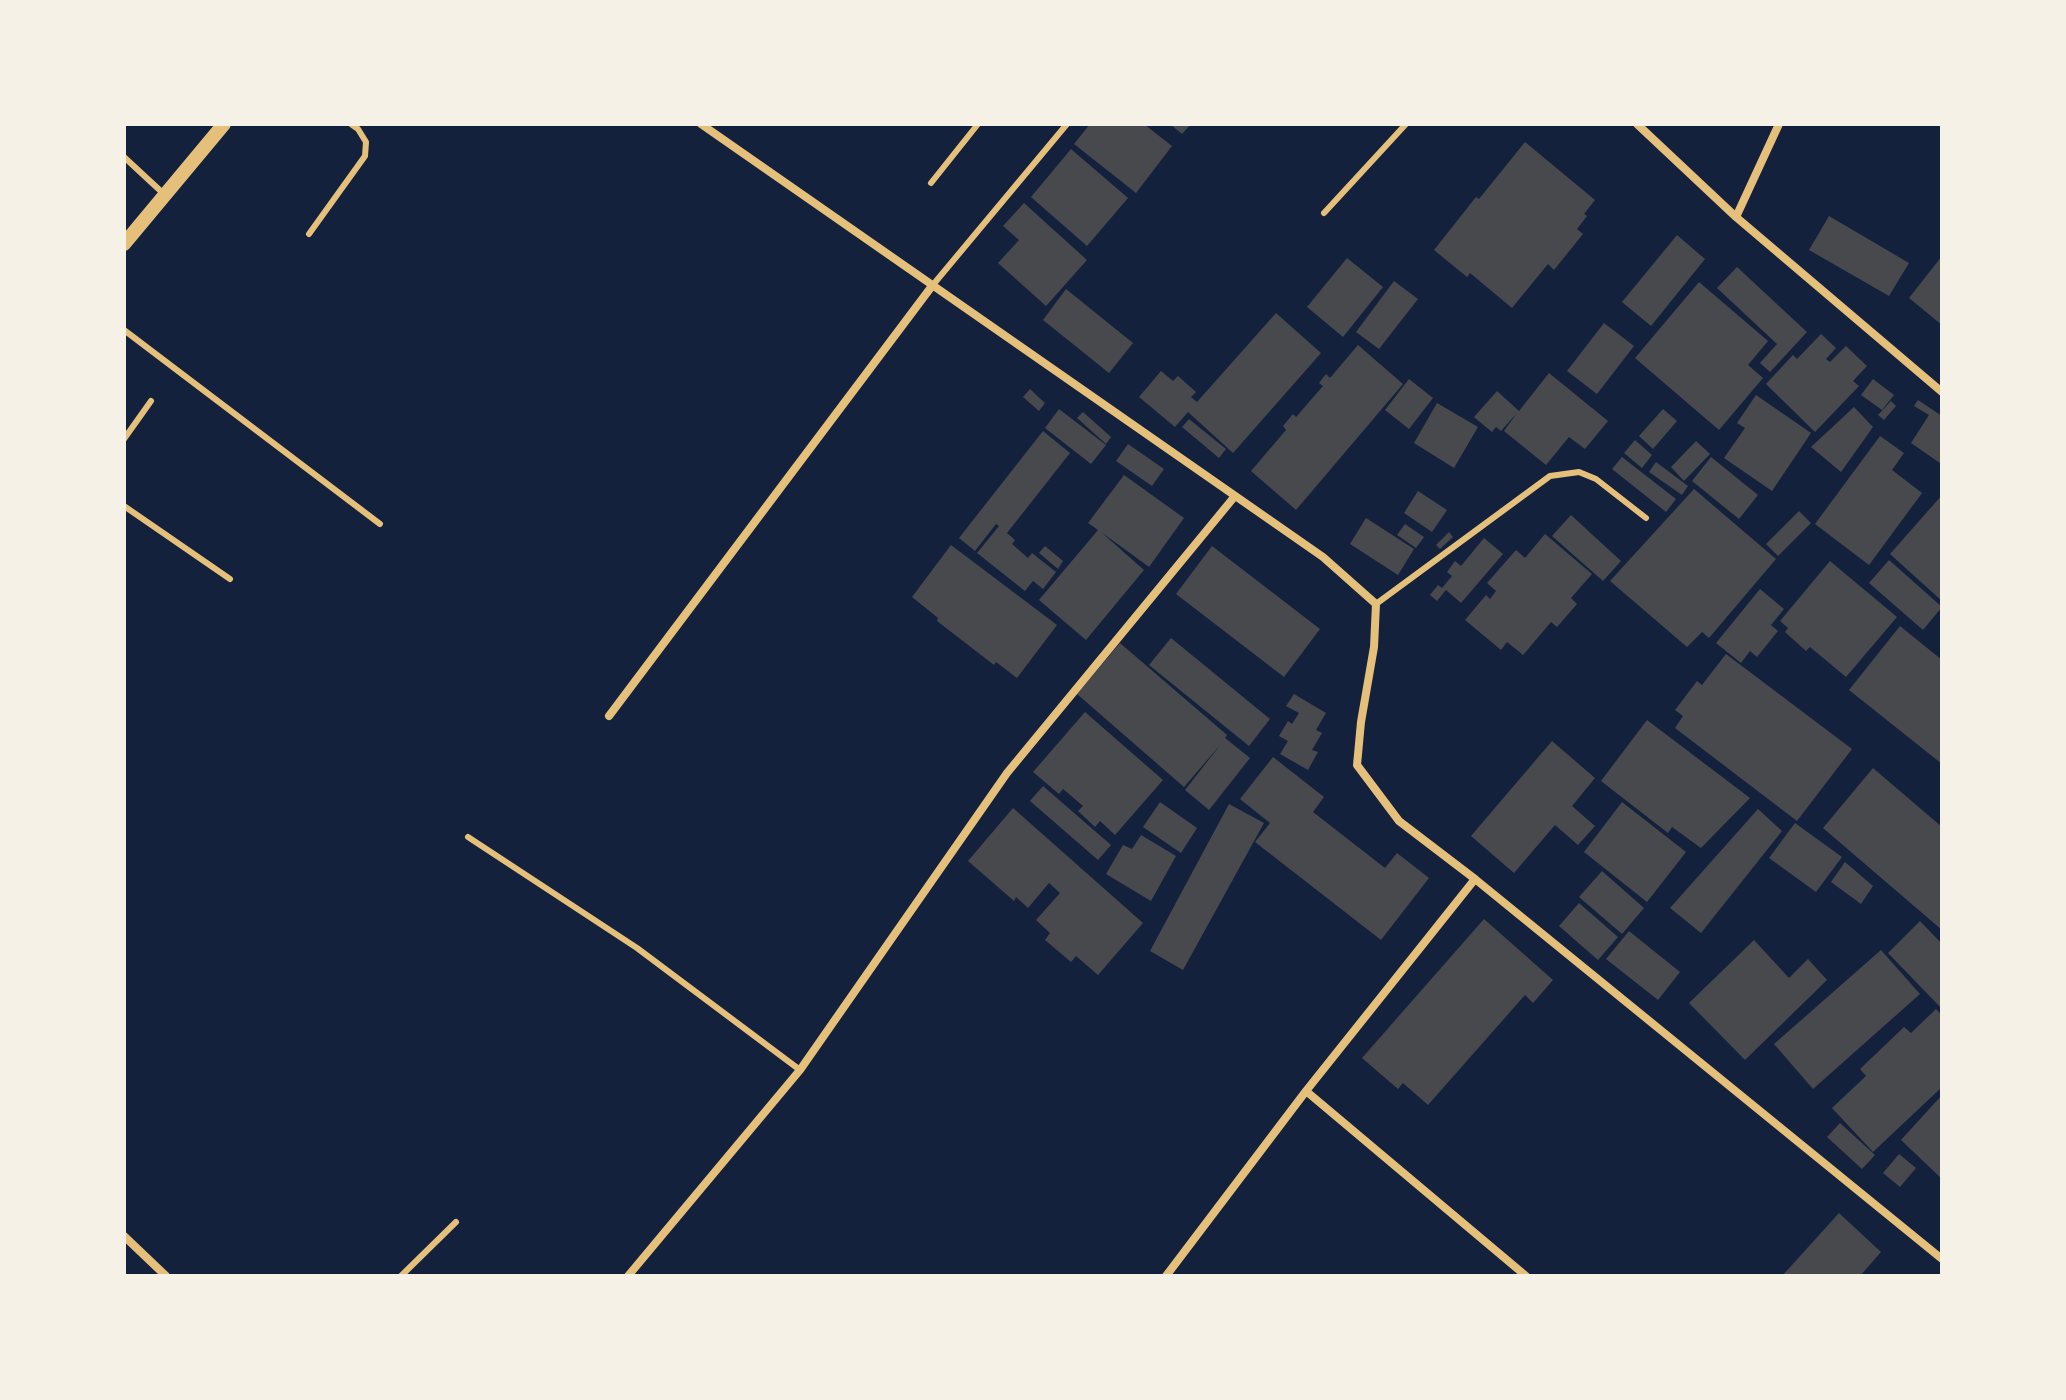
<!DOCTYPE html>
<html>
<head>
<meta charset="utf-8">
<style>
  body { margin:0 }
  #map { position:relative; width:2066px; height:1400px; overflow:hidden; background:#14213d; font-family:"Sofia Sans Condensed",sans-serif }
  canvas { display:block }
  .frame { position:absolute; inset:0; border:126px solid #f6f1e7; pointer-events:none }
</style>
</head>
<body>
<div id="map">
<canvas width="2066" height="1400"></canvas>
<div class="frame"></div>
</div>
<script>
const c = document.querySelector('canvas').getContext('2d');
c.lineJoin = 'round';
function paint(path, color) { c.fillStyle = color; c.fill(path, 'evenodd'); }
const toPath = rows => new Path2D(rows.map(r => 'M' + r).join(''));
function stroke(path, color, width, dash) { c.strokeStyle = color; c.lineWidth = width; c.lineCap = dash ? 'butt' : 'round'; c.setLineDash(dash || []); c.stroke(path); }
paint(toPath([
  [1090,124,1144,124,1172,146,1136,193,1074,144],
  [1170,124,1191,124,1182,134],
  [1525,142,1595,200,1584,214,1587,216,1577,229,1583,234,1554,270,1548,264,1512,308,1470,273,1467,277,1434,250,1476,197,1479,199],
  [1071,149,1128,198,1087,246,1031,197],
  [1024,203,1087,260,1046,306,998,263,1019,240,1003,226],
  [1829,216,1909,263,1889,296,1809,250],
  [1677,235,1705,259,1651,326,1622,302],
  [1942,256,1942,325,1909,298],
  [1347,258,1383,287,1343,337,1307,307],
  [1737,267,1807,332,1770,372,1760,363,1777,344,1717,288],
  [1394,281,1418,299,1379,349,1356,332],
  [1699,282,1768,341,1748,365,1763,378,1719,430,1635,358],
  [1066,289,1133,343,1109,373,1043,320],
  [1276,313,1321,353,1233,453,1188,412,1175,427,1139,397,1161,371,1173,381,1178,376,1196,392,1191,397,1197,402],
  [1604,323,1634,346,1597,394,1567,371],
  [1821,334,1836,348,1826,359,1830,362,1846,346,1867,366,1853,381,1859,386,1815,432,1766,384,1793,355,1797,359],
  [1358,345,1403,384,1296,510,1251,471,1286,430,1283,426,1293,414,1296,417,1323,386,1319,383,1326,374,1330,378],
  [1549,373,1608,421,1585,449,1569,437,1546,465,1504,431,1517,413,1501,431,1496,427,1492,432,1474,417,1497,391,1519,411],
  [1409,379,1433,398,1409,429,1385,410],
  [1873,379,1894,395,1882,410,1861,395],
  [1030,389,1045,403,1039,411,1023,397],
  [1756,395,1811,433,1772,491,1724,458,1745,428,1737,423],
  [1918,400,1942,416,1942,460,1940,463,1911,443,1929,415,1914,406],
  [1891,401,1896,406,1884,420,1878,415],
  [1437,403,1478,427,1454,468,1414,443],
  [1854,407,1873,427,1841,472,1811,447],
  [1059,409,1106,445,1091,464,1045,428],
  [1663,409,1677,421,1653,449,1639,436],
  [1083,412,1111,437,1106,444,1077,418],
  [1189,419,1226,449,1219,458,1182,427],
  [1043,431,1070,453,1007,533,1015,540,1012,544,1028,558,1032,553,1056,572,1043,589,1033,581,1025,591,977,553,999,526,996,524,975,551,959,538],
  [1880,436,1904,453,1892,470,1922,493,1869,565,1815,524],
  [1635,440,1652,455,1642,468,1624,453],
  [1696,441,1710,454,1684,481,1671,467],
  [1128,444,1164,469,1152,486,1116,461],
  [1622,457,1676,499,1666,512,1612,469],
  [1711,457,1758,495,1739,519,1692,481],
  [1656,462,1688,486,1682,495,1649,472],
  [1124,475,1184,518,1149,567,1101,532,1144,570,1086,640,1039,600,1098,530,1088,523],
  [1694,489,1776,559,1709,638,1702,632,1687,647,1610,581],
  [1418,491,1447,510,1432,532,1404,513],
  [1942,495,1942,601,1890,554],
  [1799,511,1811,523,1778,556,1766,544],
  [1571,515,1621,561,1603,581,1552,536],
  [1366,518,1414,549,1398,575,1350,544],
  [1405,524,1424,537,1416,548,1397,535],
  [1449,532,1453,537,1440,549,1436,545],
  [1545,534,1592,574,1571,598,1577,604,1557,627,1551,622,1523,655,1507,642,1501,650,1465,620,1486,595,1490,599,1496,591,1487,583,1516,550,1525,558],
  [1484,538,1503,554,1461,603,1446,590,1437,601,1430,595,1438,585,1442,588,1452,576,1447,572,1455,561,1461,566],
  [951,545,1057,625,1017,678,996,662,994,665,937,621,938,618,912,597],
  [1045,546,1063,561,1058,569,1039,553],
  [1212,546,1320,629,1284,677,1176,594],
  [1889,560,1942,607,1923,630,1869,583],
  [1830,561,1897,617,1846,677,1810,647,1806,651,1785,632,1788,628,1780,621],
  [1760,589,1784,609,1771,625,1778,631,1757,657,1750,651,1741,663,1716,643],
  [1900,626,1942,660,1942,764,1849,690],
  [1171,638,1270,719,1249,746,1149,665],
  [1120,643,1227,735,1225,738,1250,758,1209,810,1185,790,1221,744,1184,787,1077,694],
  [1726,654,1852,749,1797,821,1675,728,1683,716,1675,710,1697,681,1702,685],
  [1294,694,1326,713,1316,730,1322,733,1312,750,1318,752,1308,770,1280,754,1288,741,1279,736,1288,721,1292,724,1299,713,1286,706],
  [1085,712,1163,780,1115,835,1100,821,1095,827,1078,811,1083,806,1063,789,1059,794,1033,772],
  [1647,720,1750,798,1701,848,1672,827,1668,833,1601,781],
  [1552,741,1595,778,1572,806,1595,826,1578,845,1555,825,1514,873,1471,836],
  [1273,757,1324,797,1313,812,1385,868,1397,853,1429,878,1381,940,1255,842,1270,823,1240,799],
  [1873,768,1942,827,1942,930,1823,828],
  [1043,786,1111,845,1098,860,1030,801],
  [1160,802,1197,828,1181,853,1143,827],
  [1622,802,1686,852,1647,902,1584,852],
  [1229,804,1264,823,1183,970,1150,951],
  [1013,808,1143,923,1098,975,1076,956,1071,962,1045,940,1050,933,1036,920,1060,893,1049,883,1028,908,1016,897,1014,901,968,861],
  [1758,809,1782,831,1701,933,1670,908],
  [1795,823,1842,857,1816,892,1769,858],
  [1141,835,1176,856,1151,901,1106,874,1123,845,1132,849],
  [1845,862,1873,886,1861,904,1831,882],
  [1602,871,1644,908,1622,934,1579,897],
  [1579,903,1618,937,1598,960,1559,926],
  [1484,919,1553,980,1533,1003,1525,995,1428,1105,1403,1083,1398,1089,1362,1058],
  [1920,921,1942,944,1942,1009,1888,953],
  [1629,931,1680,972,1658,1000,1606,959],
  [1754,940,1789,978,1808,959,1827,980,1745,1060,1689,1003],
  [1881,950,1920,994,1813,1089,1774,1044],
  [1936,1009,1942,1015,1942,1087,1873,1152,1832,1108,1866,1076,1860,1069,1904,1027,1911,1033],
  [1942,1095,1942,1179,1901,1140],
  [1840,1123,1875,1155,1862,1169,1827,1137],
  [1899,1154,1916,1168,1900,1187,1883,1173],
  [1839,1213,1881,1252,1860,1276,1782,1276]
]), '#48494c');
stroke(toPath([
  [124,157,165,195],
  [931,183,978,124],
  [1324,213,1406,124],
  [309,234,365,156,366,142,358,129,351,124],
  [932,286,1067,124],
  [124,330,380,524],
  [124,439,151,401],
  [124,506,230,579],
  [1376,604,1550,476,1579,472,1596,479,1646,518],
  [468,837,637,948,800,1070],
  [401,1276,456,1222]
]), '#e5c07b', 6);
stroke(toPath([
  [701,124,1323,557,1376,604,1374,647,1361,722,1357,765,1399,821,1475,879,1942,1259],
  [1637,124,1736,217,1942,392],
  [1736,217,1779,124],
  [609,716,932,286],
  [1306,1091,1526,1276],
  [124,1236,166,1276],
  [628,1276,800,1070,1007,773,1235,496],
  [1166,1276,1306,1091,1475,879]
]), '#e5c07b', 8);
stroke(toPath([
  [124,244,224,124]
]), '#e5c07b', 14);
</script>
</body>
</html>
